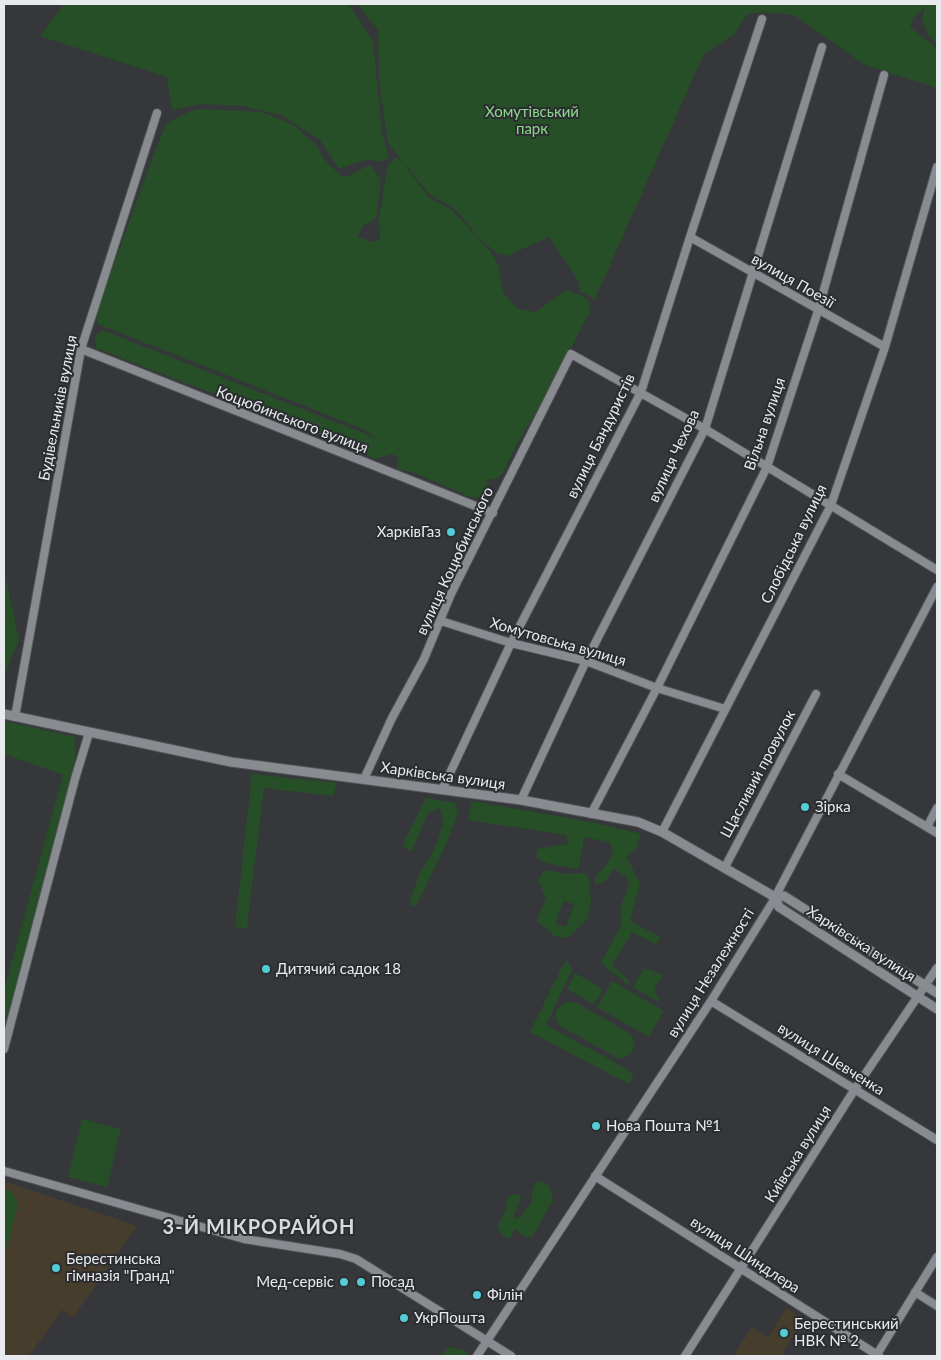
<!DOCTYPE html>
<html>
<head>
<meta charset="utf-8">
<style>
  body { margin:0 }
  #map { position:relative; width:941px; height:1360px; overflow:hidden; background:#35373a; font-family:Lato,sans-serif }
  canvas { display:block }
  .frame { position:absolute; inset:0; border:5px solid #e9eaed; pointer-events:none }
</style>
</head>
<body>
<div id="map">
<canvas width="941" height="1360"></canvas>
<div class="frame"></div>
</div>
<script>
const c = document.querySelector('canvas').getContext('2d');
c.lineJoin = 'round';
function paint(path, color) { c.fillStyle = color; c.fill(path, 'evenodd'); }
const toPath = rows => new Path2D(rows.map(r => 'M' + r).join(''));
function stroke(path, color, width, dash) { c.strokeStyle = color; c.lineWidth = width; c.lineCap = dash ? 'butt' : 'round'; c.setLineDash(dash || []); c.stroke(path); }
function label(font, color, halo, rows, align = 'center') {
  c.font = font + ' Lato,sans-serif'; c.lineWidth = 4; c.setLineDash([]); c.textBaseline = 'middle'; c.strokeStyle = halo; c.fillStyle = color; for (const [text, x, y, turn = 0] of rows) {
    c.save(); c.translate(x, y); c.rotate((+turn || 0) * Math.PI / 180); c.textAlign = isNaN(turn) ? turn : align; if (halo) c.strokeText(text, 0, 0); c.fillText(text, 0, 0); c.restore();
  }
}
paint(toPath([
  [4,1181,137,1226,73,1318,62,1310,29,1356,4,1356],
  [786,1308,805,1319,783,1352,788,1356,733,1356,752,1327,768,1338]
]), '#463d2c');
paint(toPath([
  [64,4,349,4,373,42,382,131,389,158,379,162,368,159,339,169,320,140,281,115,242,106,201,104,172,110,167,77,40,36],
  [357,4,923,4,924,8,913,18,910,27,937,48,937,88,865,65,794,15,758,12,747,15,735,33,703,56,595,299,581,292,578,280,549,237,507,256,498,254,478,237,456,210,428,193,388,143,379,79,378,30],
  [925,4,937,4,937,44,928,35,922,19],
  [203,109,262,112,292,124,317,145,324,159,341,176,346,177,370,165,381,180,376,219,363,226,358,237,372,242,380,240,379,218,388,165,395,158,401,160,428,197,453,211,491,252,499,266,503,293,518,309,536,312,566,290,583,296,590,304,590,311,551,388,518,442,503,473,497,478,488,480,483,496,473,498,415,473,397,469,398,457,392,454,375,459,357,450,96,348,95,337,102,330,376,438,365,430,98,324,97,314,102,297,155,151,167,123,191,111],
  [4,571,19,640,4,676],
  [4,721,75,737,75,779,4,1049,4,991,63,775,4,754],
  [252,774,337,783,333,796,264,788,247,928,235,927],
  [426,798,455,803,458,814,443,851,416,906,411,905,410,900,420,873,435,847,444,821,439,808,427,814,412,851,402,846],
  [472,801,596,823,641,834,637,847,627,857,640,884,630,920,661,938,656,944,632,932,612,965,629,981,628,985,601,963,622,923,620,910,629,883,626,876,613,869,606,880,597,884,594,883,596,875,607,864,612,853,613,849,609,842,584,837,579,868,576,869,546,863,536,857,537,849,568,844,566,835,468,820],
  [548,870,564,874,585,873,589,879,591,898,588,918,570,936,561,938,553,935,537,921,546,898,538,881,543,872],
  [563,901,574,904,566,927,556,924],
  [567,961,572,970,546,1025,627,1069,634,1075,629,1084,530,1032,564,963],
  [644,968,664,975,654,989,659,998,658,1002,633,987],
  [575,973,603,989,594,1004,567,989],
  [612,981,664,1011,649,1037,597,1007],
  [566,1002,577,1003,631,1034,635,1044,631,1054,624,1058,617,1058,560,1026,556,1020,556,1012,560,1006],
  [82,1119,121,1129,107,1187,68,1177],
  [537,1181,545,1182,550,1187,553,1200,532,1237,524,1236,514,1229,511,1237,506,1239,497,1227,507,1207,506,1200,512,1194,519,1195,521,1198,514,1215,515,1219,519,1218,531,1203,533,1188],
  [4,1188,13,1193,18,1205,4,1258],
  [449,1347,460,1349,468,1352,465,1356,441,1356]
]), '#274f27');
const minor = toPath([
  [690,237,885,347],
  [81,349,493,513],
  [441,621,511,643,586,661,657,688,725,709],
  [15,717,81,349,157,113],
  [838,774,937,833],
  [364,779,392,718,424,659,451,594,571,354,705,429,937,570],
  [442,790,511,643,641,392,690,237,762,19],
  [521,800,586,661,705,429,822,47],
  [591,814,657,688,767,467,818,311,884,75],
  [927,827,937,808],
  [662,832,831,505,885,347,937,167],
  [725,867,816,694],
  [711,1001,937,1140],
  [4,1049,75,779,89,733],
  [4,1171,244,1239,340,1254,356,1259,511,1356],
  [595,1176,879,1356],
  [915,1292,937,1306],
  [477,1356,711,1001,772,903,937,587],
  [685,1356,855,1089,937,968],
  [876,1356,937,1257]
]);
const tertiary = toPath([
  [4,714,231,762,521,800,638,822,662,832,775,897,779,907,937,1009],
  [775,897,784,896,937,993]
]);
stroke(minor, '#515356', 10);
stroke(tertiary, '#515356', 11);
stroke(minor, '#888b8f', 8);
stroke(tertiary, '#888b8f', 9);
for (const [x, y, r, color] of [
  [451,532,5,"#52ccd5"],
  [805,807,5,"#52ccd5"],
  [266,969,5,"#52ccd5"],
  [596,1126,5,"#52ccd5"],
  [56,1268,5,"#52ccd5"],
  [344,1282,5,"#52ccd5"],
  [361,1282,5,"#52ccd5"],
  [477,1295,5,"#52ccd5"],
  [404,1318,5,"#52ccd5"],
  [784,1333,5,"#52ccd5"]
]) { const dot = new Path2D(); dot.arc(x, y, r, 0, 2 * Math.PI); c.fillStyle = color; c.fill(dot); stroke(dot, '#2b2d30', 2); }
label('15px', '#8cd98c', '#2b2d30', [
  ["Хомутівський",532,112],
  ["парк",532,129]
]);
label('15px', '#e9eaed', '#2b2d30', [
  ["вулиця Поезії",793,281,30],
  ["Будівельників вулиця",58,408,-79],
  ["Коцюбинського вулиця",292,420,21],
  ["Вільна вулиця",765,424,-71],
  ["вулиця Бандуристів",601,436,-64],
  ["вулиця Чехова",674,456,-65],
  ["Слобідська вулиця",794,544,-64],
  ["вулиця Коцюбинського",455,561,-65],
  ["Хомутовська вулиця",558,642,16],
  ["Щасливий провулок",758,774,-62],
  ["Харківська вулиця",443,776,8],
  ["Харківська вулиця",861,944,33],
  ["вулиця Незалежності",711,973,-58],
  ["вулиця Шевченка",831,1059,32],
  ["Київська вулиця",798,1154,-58],
  ["вулиця Шиндлера",745,1255,33]
]);
label('15px', '#e9eaed', '#2b2d30', [
  ["ХарківГаз",441,532,"right"],
  ["Зірка",815,807],
  ["Дитячий садок 18",276,969],
  ["Нова Пошта №1",606,1126],
  ["Берестинська",66,1259],
  ["гімназія \"Гранд\"",66,1276],
  ["Мед-сервіс",334,1282,"right"],
  ["Посад",371,1282],
  ["Філін",487,1295],
  ["УкрПошта",414,1318],
  ["Берестинський",794,1324],
  ["НВК № 2",794,1341]
], 'left');
c.letterSpacing = '1px';
label('bold 20px', '#d7d9de', '#2b2d30', [
  ["3-Й МІКРОРАЙОН",259,1228]
]);
c.letterSpacing = '0px';
</script>
</body>
</html>
